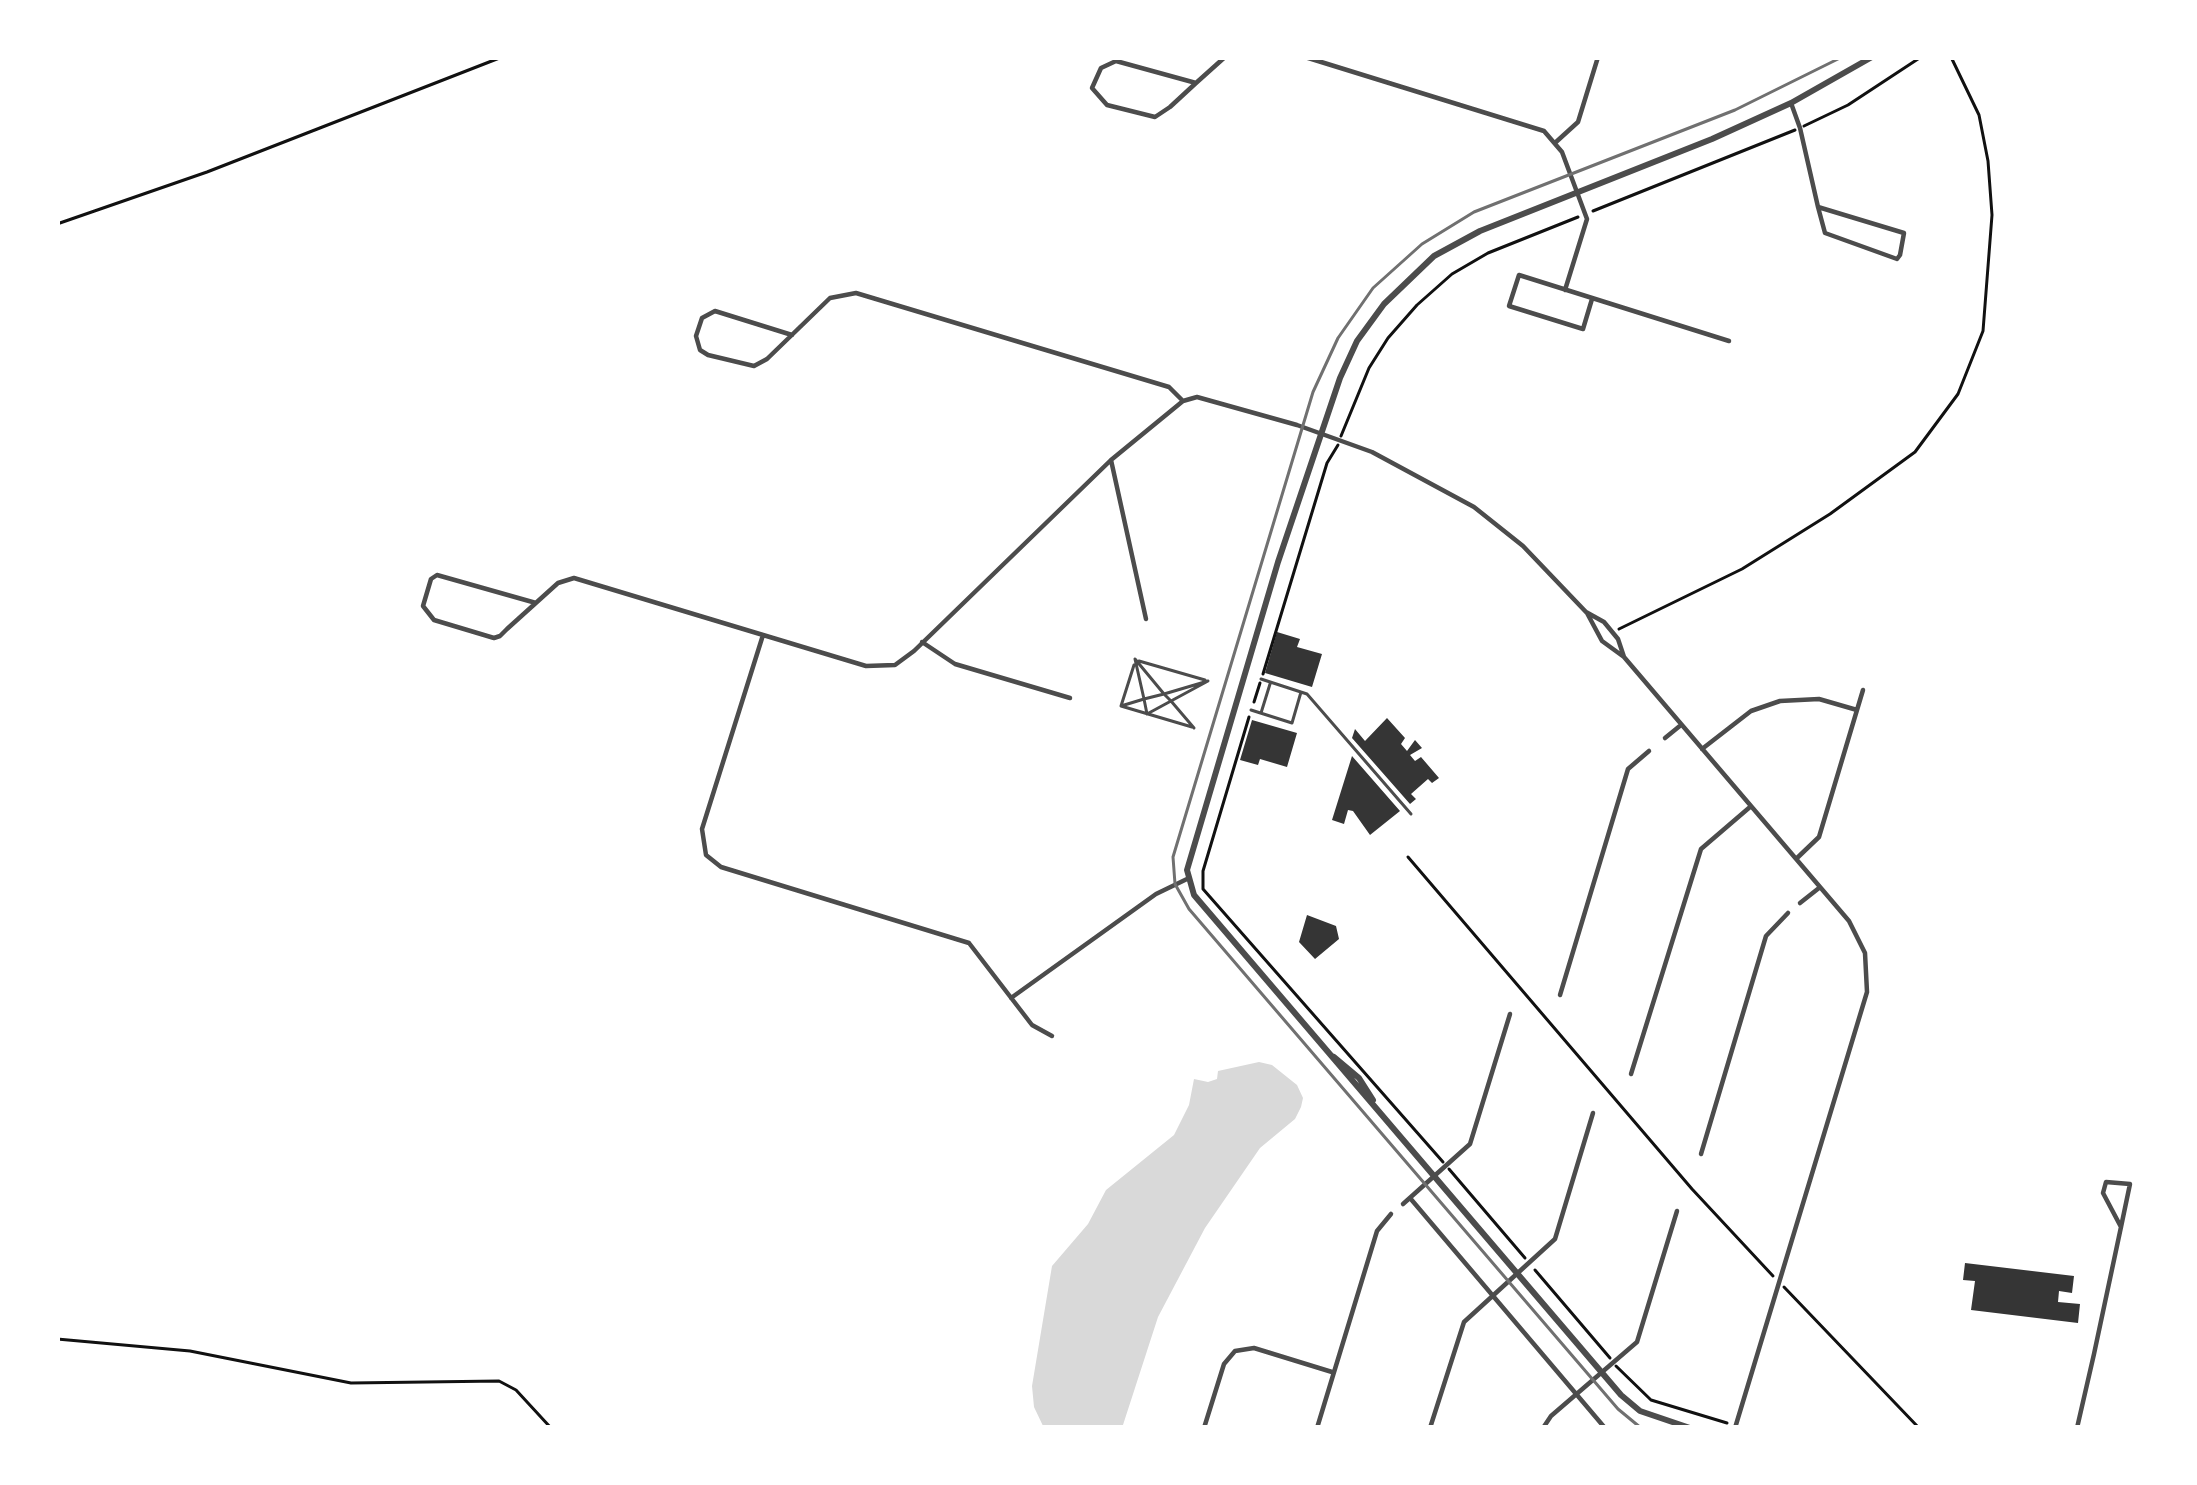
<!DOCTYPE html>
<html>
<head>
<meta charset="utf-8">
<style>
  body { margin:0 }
  #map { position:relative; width:2197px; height:1485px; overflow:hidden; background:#fff; font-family:Commissioner,sans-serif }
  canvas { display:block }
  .frame { position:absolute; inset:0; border:60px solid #fff; pointer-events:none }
</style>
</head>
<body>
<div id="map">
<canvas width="2197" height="1485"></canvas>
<div class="frame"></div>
</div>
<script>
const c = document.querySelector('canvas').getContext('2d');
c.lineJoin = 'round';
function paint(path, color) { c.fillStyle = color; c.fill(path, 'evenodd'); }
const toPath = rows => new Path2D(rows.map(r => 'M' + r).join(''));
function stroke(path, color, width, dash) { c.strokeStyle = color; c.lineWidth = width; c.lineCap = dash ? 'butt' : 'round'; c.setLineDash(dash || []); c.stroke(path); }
paint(toPath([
  [1259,1062,1272,1065,1297,1085,1303,1098,1301,1107,1295,1119,1260,1148,1205,1228,1158,1317,1122,1428,1044,1428,1034,1407,1032,1386,1052,1266,1088,1224,1106,1190,1174,1135,1189,1105,1194,1079,1208,1082,1217,1079,1218,1071]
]), '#d9d9d9');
paint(toPath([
  [1277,632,1300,639,1297,647,1322,654,1312,687,1265,673],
  [1387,718,1405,738,1401,744,1407,751,1415,740,1422,748,1410,755,1415,761,1421,757,1439,778,1432,783,1428,779,1411,794,1416,799,1410,804,1352,738,1355,729,1365,741],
  [1252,720,1297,733,1287,767,1260,759,1258,765,1240,760],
  [1352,756,1400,811,1370,835,1353,811,1348,810,1344,824,1332,820],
  [1307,915,1336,926,1339,939,1315,959,1299,942],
  [1965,1263,2074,1276,2072,1293,2059,1291,2058,1302,2080,1304,2078,1323,1971,1310,1975,1281,1963,1280]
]), '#353535');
stroke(toPath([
  [1804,126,1848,105,1921,57],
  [1593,211,1795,130],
  [57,224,207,172,502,57],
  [1341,436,1369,368,1388,338,1417,305,1452,274,1488,253,1578,217],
  [1619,629,1742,569,1830,514,1915,452,1958,394,1983,331,1992,215,1988,161,1979,115,1951,57],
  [1263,674,1327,463,1338,445],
  [1254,702,1260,683],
  [1249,717,1203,871,1203,889,1443,1162],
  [1408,857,1692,1189,1773,1276],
  [1449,1169,1525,1258],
  [1535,1270,1610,1358],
  [1784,1287,1919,1428],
  [57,1339,190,1351,351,1383,499,1381,516,1390,551,1428],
  [1616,1366,1651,1400,1727,1423]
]), '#111', 3);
stroke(toPath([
  [1139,661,1205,680],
  [1134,665,1121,706,1192,727],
  [1261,679,1307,694,1411,814],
  [1121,706,1144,699,1164,694,1208,681,1171,701,1147,714,1144,699,1135,659,1164,694,1171,701,1194,728],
  [1251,710,1292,723,1301,692],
  [1261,713,1270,684]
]), '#4c4c4c', 3);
stroke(toPath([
  [1305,57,1544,131,1562,152,1587,219,1565,290],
  [1196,83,1116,61,1101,68,1092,88,1107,105,1155,117,1170,107,1196,83,1225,57],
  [1791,103,1800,128,1818,207,1825,233,1897,259,1900,255,1904,233,1818,207],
  [1556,142,1578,122,1598,57],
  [1592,299,1583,329,1509,306,1519,275,1729,341],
  [792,335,715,311,702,318,696,336,700,350,708,355,754,366,767,359,830,298,856,293,1169,387,1183,401],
  [1111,460,1146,619],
  [536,603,437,575,431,579,423,606,434,620,494,638,500,636,507,629,558,583,574,578,866,666,895,665,914,651,1111,460,1183,401,1197,397,1297,425,1372,452,1474,507,1523,546,1586,612,1604,622,1618,639,1624,657,1849,921,1865,953,1867,992,1735,1428],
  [1587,613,1602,641,1624,657],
  [763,635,702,829,706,855,721,867,969,943,1032,1025,1052,1036],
  [922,642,955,664,1070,698],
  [1857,710,1863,690],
  [1665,738,1681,725],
  [1702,749,1751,711,1780,701,1819,699,1857,710,1819,837,1796,859],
  [1800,903,1819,888],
  [1560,995,1628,769,1649,751],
  [1011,998,1156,894,1187,879],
  [1631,1074,1701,849,1750,807],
  [1701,1154,1766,936,1788,913],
  [1410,1198,1605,1428],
  [1403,1204,1470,1144,1510,1014],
  [1204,1428,1224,1364,1235,1351,1254,1348,1332,1372],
  [1317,1428,1377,1231,1391,1214],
  [1430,1428,1464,1322,1555,1239,1593,1113],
  [1543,1428,1551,1416,1637,1342,1677,1211],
  [2077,1428,2094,1354,2121,1227,2130,1184,2106,1182,2103,1193,2121,1227]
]), '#4c4c4c', 4.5);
stroke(toPath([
  [1334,1057,1359,1078,1373,1100],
  [1690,1428,1640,1411,1621,1395,1194,895,1187,870,1278,562,1340,378,1357,341,1384,304,1434,256,1480,231,1712,139,1791,103,1872,57]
]), '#4c4c4c', 6);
stroke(toPath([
  [1641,1428,1618,1409,1189,909,1175,884,1173,857,1313,392,1338,338,1373,288,1422,244,1474,212,1735,110,1842,57]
]), '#707070', 3);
</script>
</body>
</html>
